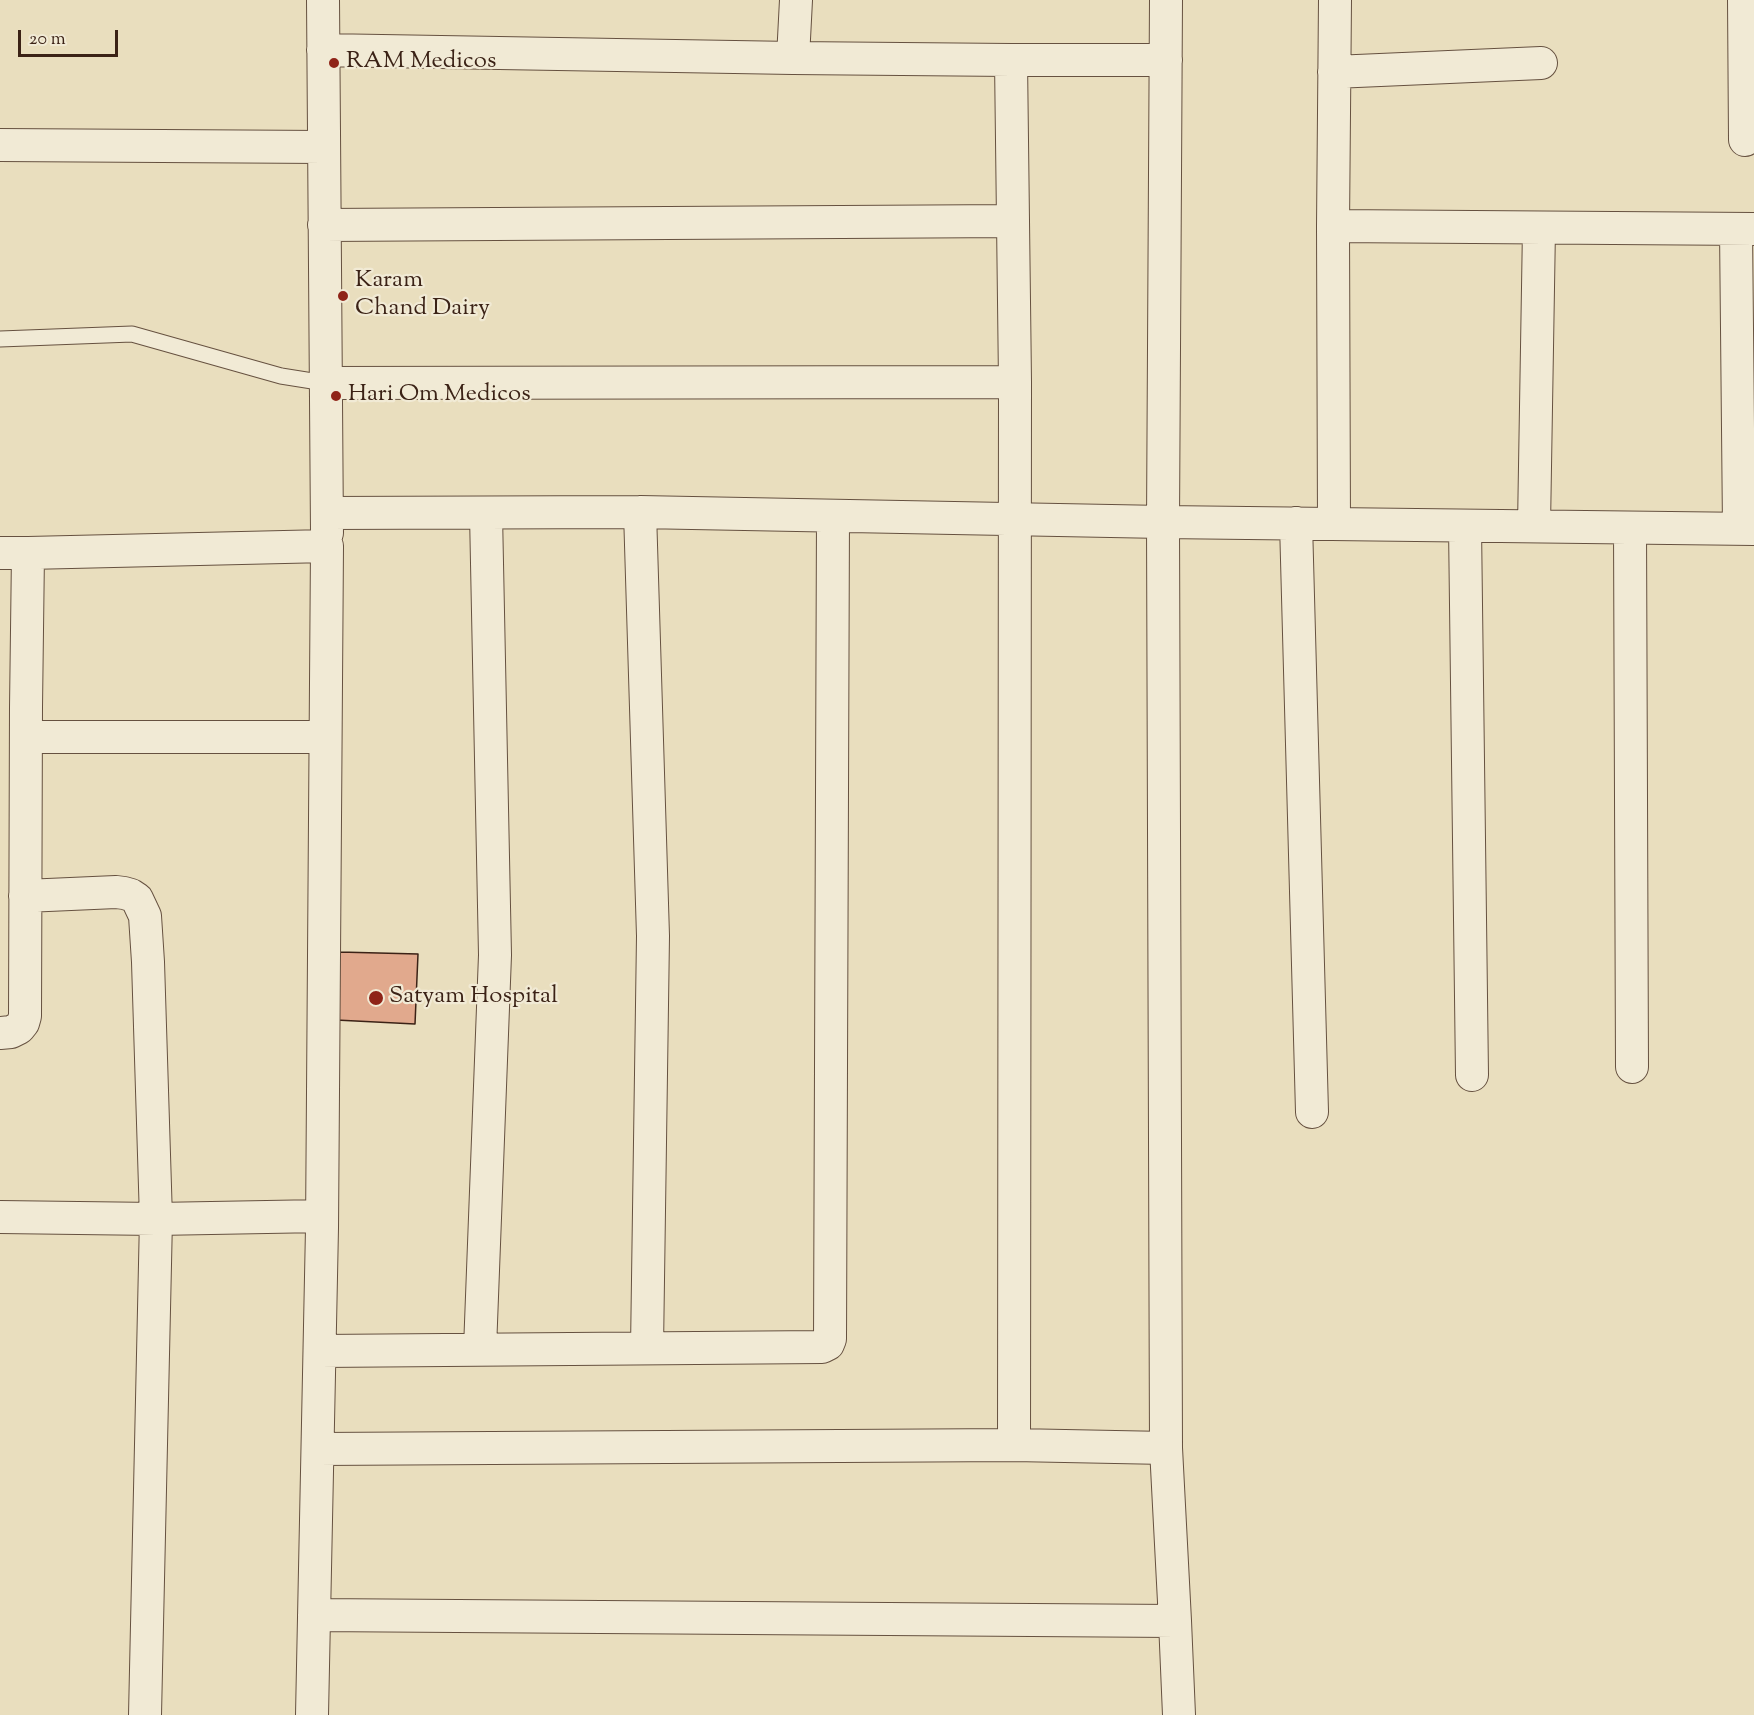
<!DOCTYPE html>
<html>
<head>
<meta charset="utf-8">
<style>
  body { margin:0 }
  #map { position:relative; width:1754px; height:1715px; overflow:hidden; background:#e9debe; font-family:"Sorts Mill Goudy",serif }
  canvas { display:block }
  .scale { position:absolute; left:18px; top:30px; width:100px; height:27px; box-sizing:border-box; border:3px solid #3b2216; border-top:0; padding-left:8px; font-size:18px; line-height:21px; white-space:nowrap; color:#3b2216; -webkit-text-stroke:4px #f1ead5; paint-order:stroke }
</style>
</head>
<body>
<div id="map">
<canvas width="1754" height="1715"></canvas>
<div class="scale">20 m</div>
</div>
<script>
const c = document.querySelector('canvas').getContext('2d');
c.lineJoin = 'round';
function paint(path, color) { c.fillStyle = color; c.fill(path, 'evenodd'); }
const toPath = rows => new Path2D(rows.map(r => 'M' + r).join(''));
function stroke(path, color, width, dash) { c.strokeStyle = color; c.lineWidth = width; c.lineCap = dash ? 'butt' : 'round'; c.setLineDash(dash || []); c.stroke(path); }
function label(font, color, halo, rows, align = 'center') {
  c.font = font + ' "Sorts Mill Goudy",serif'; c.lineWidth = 4.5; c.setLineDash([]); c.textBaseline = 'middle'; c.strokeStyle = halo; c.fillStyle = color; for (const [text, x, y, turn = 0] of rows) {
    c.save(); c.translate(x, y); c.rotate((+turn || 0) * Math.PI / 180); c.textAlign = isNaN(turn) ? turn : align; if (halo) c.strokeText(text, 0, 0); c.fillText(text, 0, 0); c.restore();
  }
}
const building = toPath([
  [339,952,418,954,415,1024,336,1020,339,952]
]);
paint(building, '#e1a98d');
stroke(building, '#3b2216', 1.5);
const service = toPath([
  [0,339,132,334,281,376,325,383]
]);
const minor = toPath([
  [323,0,327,533],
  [1744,0,1745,140],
  [323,50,793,58,1011,60,1166,60],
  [793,58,796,0],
  [1011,60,1015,382],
  [1334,72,1541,63],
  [0,145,323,147],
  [324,225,1013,221],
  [1333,226,1754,229],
  [1736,229,1739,528],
  [325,383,1015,382,1014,1445,1166,1448],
  [640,512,653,936,647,1348],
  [327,513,640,512,1163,522,1166,0],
  [1296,523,1312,1112],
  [1334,524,1333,226,1335,0],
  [1465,526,1472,1075],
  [1534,526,1539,228],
  [1630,528,1632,1067],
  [0,553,28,553],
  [26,737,325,737],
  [25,896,116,892,124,893,131,895,137,899,145,916,148,962,156,1219,145,1715],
  [0,1033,11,1032,19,1028,23,1023,25,1016,26,707,28,553,327,546,322,1228,312,1715],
  [0,1217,156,1219,322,1216],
  [480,1349,495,955,486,514],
  [320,1351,822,1347,828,1344,830,1339,833,516],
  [318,1449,1014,1445],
  [314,1615,1175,1621,1166,1448,1163,522,1754,529],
  [1175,1621,1179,1715]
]);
stroke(service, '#665140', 17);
stroke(minor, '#665140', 34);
stroke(service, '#f1ead5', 15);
stroke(minor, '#f1ead5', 32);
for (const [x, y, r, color] of [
  [334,63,6,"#8f2418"],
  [343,296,6,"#8f2418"],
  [336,396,6,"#8f2418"],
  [376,998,8,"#8f2418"]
]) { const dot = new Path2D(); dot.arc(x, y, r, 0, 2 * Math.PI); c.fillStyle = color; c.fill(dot); stroke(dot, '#f1ead5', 2); }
label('24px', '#3b2216', '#f1ead5', [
  ["RAM Medicos",346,63],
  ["Karam",355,282],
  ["Chand Dairy",355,310],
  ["Hari Om Medicos",348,396],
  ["Satyam Hospital",389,998]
], 'left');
</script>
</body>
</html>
